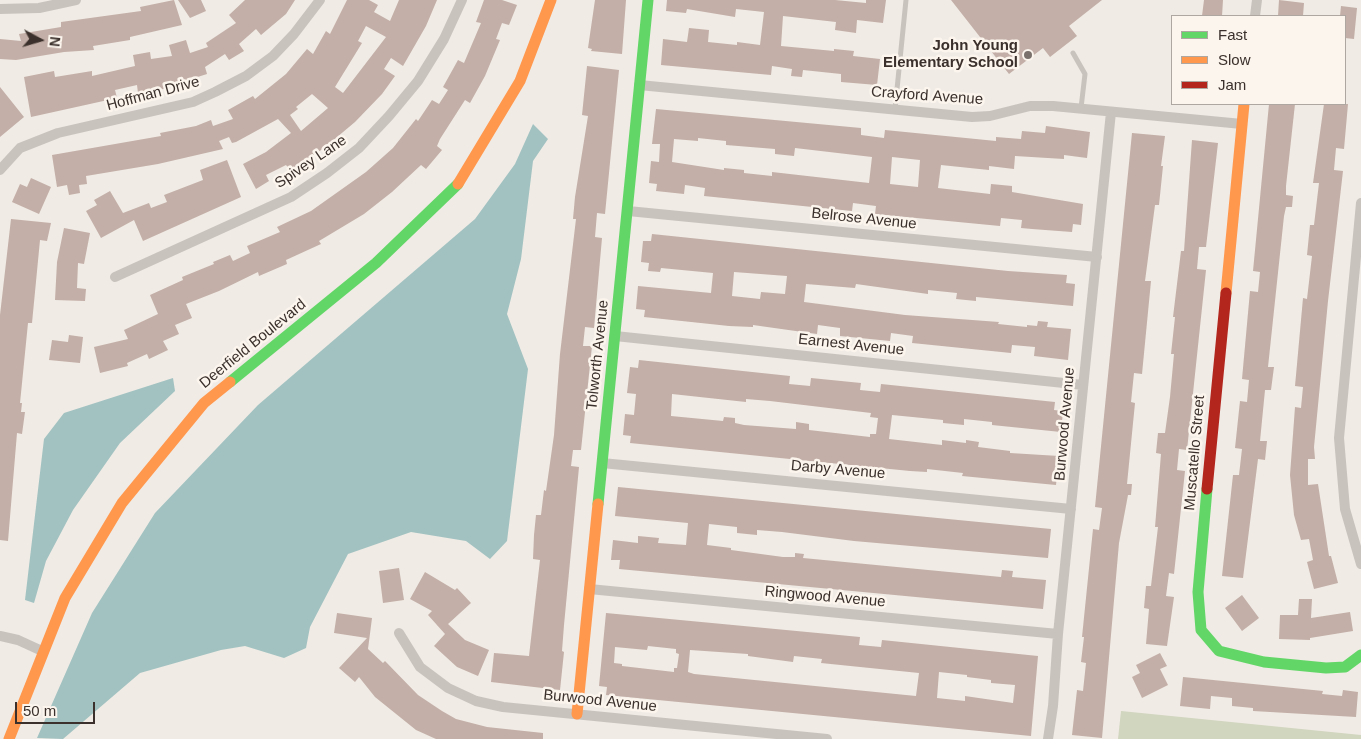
<!DOCTYPE html>
<html>
<head>
<meta charset="utf-8">
<style>
  body { margin:0 }
  #map { position:relative; width:1361px; height:739px; overflow:hidden; background:#f0ebe5; font-family:Arial,sans-serif }
  canvas { display:block }
  .legend { position:absolute; left:1171px; top:15px; width:175px; height:90px; box-sizing:border-box; background:#fbf5ee; border:1px solid #aea6a0; margin:0; padding:6px 9px; list-style:none; font-size:15px; color:#3b302b }
  .legend li { display:flex; align-items:center; gap:10px; height:25px }
  .legend b { width:25px; border:1px solid #aea6a0 }
  .north { position:absolute; left:15px; top:15px; width:50px; height:50px; -webkit-text-stroke:4px #fbf5ee; paint-order:stroke; rotate:96deg; font-size:14px; font-weight:700; line-height:20px; text-align:center; color:#3b302b }
  .north::after { content:''; display:block; margin:auto; width:18px; height:22px; background:#3b302b; clip-path:polygon(50% 0,100% 100%,50% 72%,0 100%) }
  .scale { position:absolute; left:15px; top:702px; width:80px; height:22px; box-sizing:border-box; border:2px solid #3b302b; border-top:0; padding-left:6px; font-size:15px; line-height:18px; white-space:nowrap; color:#3b302b; -webkit-text-stroke:4px #fbf5ee; paint-order:stroke }
</style>
</head>
<body>
<div id="map">
<canvas width="1361" height="739"></canvas>
<ul class="legend">
<li><b style="height:6px;background:#63d668"></b>Fast</li>
<li><b style="height:6px;background:#ff974d"></b>Slow</li>
<li><b style="height:6px;background:#b3261e"></b>Jam</li>
</ul>
<div class="north">N</div>
<div class="scale">50 m</div>
</div>
<script>
const c = document.querySelector('canvas').getContext('2d');
c.lineJoin = 'round';
function paint(path, color) { c.fillStyle = color; c.fill(path, 'evenodd'); }
const toPath = rows => new Path2D(rows.map(r => 'M' + r).join(''));
function stroke(path, color, width, dash) { c.strokeStyle = color; c.lineWidth = width; c.lineCap = dash ? 'butt' : 'round'; c.setLineDash(dash || []); c.stroke(path); }
function label(font, color, halo, rows, align = 'center') {
  c.font = font + ' Arial,sans-serif'; c.lineWidth = 5; c.setLineDash([]); c.textBaseline = 'middle'; c.strokeStyle = halo; c.fillStyle = color; for (const [text, x, y, turn = 0] of rows) {
    c.save(); c.translate(x, y); c.rotate((+turn || 0) * Math.PI / 180); c.textAlign = isNaN(turn) ? turn : align; if (halo) c.strokeText(text, 0, 0); c.fillText(text, 0, 0); c.restore();
  }
}
paint(toPath([
  [1121,711,1361,735,1361,739,1118,739]
]), '#d1d6bf');
paint(toPath([
  [533,124,548,139,533,161,521,259,507,314,528,369,507,541,490,559,466,541,411,532,348,554,310,627,306,648,284,658,245,646,221,650,140,673,63,739,37,738,92,613,155,513,258,405,475,219,515,164],
  [173,378,175,391,120,443,73,510,46,561,34,603,25,600,44,439,64,413]
]), '#a1c2c1');
paint(toPath([
  [174,0,182,25,130,37,130,40,93,46,94,50,64,52,16,60,0,59,0,39,21,41,19,34,61,27,61,22,141,11,140,7],
  [178,0,201,0,206,11,190,18],
  [245,0,295,0,286,14,261,35,256,29,239,44,244,51,229,60,225,54,205,67,207,74,169,86,170,88,138,93,137,85,115,90,117,98,31,117,24,77,54,71,55,77,92,71,92,76,135,66,133,55,150,52,151,59,172,56,169,45,186,40,190,53,208,47,206,43,236,23,229,15],
  [347,0,369,0,378,5,374,12,390,21,399,0,437,0,426,26,403,66,391,58,384,69,395,76,382,94,355,122,324,148,291,171,286,165,266,175,269,181,256,189,243,164,266,152,291,133,278,119,236,142,232,143,229,137,219,141,223,149,158,164,86,176,87,184,79,185,80,193,69,195,67,185,57,187,52,155,161,136,160,133,196,126,211,120,213,126,233,119,228,110,253,96,255,99,286,74,307,49,313,54,326,31,330,34],
  [366,26,386,37,343,93,335,87,362,43,358,41],
  [312,94,328,108,301,131,290,115,298,109,296,107],
  [484,0,502,0,517,5,509,25,502,23,496,39,500,40,485,76,470,103,465,100,440,139,437,146,442,150,426,169,421,165,392,192,364,214,319,241,321,244,286,260,287,264,259,276,258,272,219,291,186,304,192,318,175,325,179,334,163,341,168,350,149,359,147,354,127,363,128,366,100,373,94,347,128,339,124,330,158,314,150,295,183,280,182,277,214,264,213,262,230,255,233,261,250,253,247,246,280,232,277,227,311,211,366,172,393,148,416,119,418,121,432,100,439,104,448,90,443,87,458,60,464,63,481,23,476,22],
  [595,0,626,0,622,54,591,51,592,49,588,48],
  [667,0,835,0,866,3,866,0,886,0,883,23,857,20,856,33,835,30,836,22,783,16,781,46,834,51,834,49,854,51,853,56,880,59,877,85,841,82,841,74,803,70,802,77,791,76,792,69,772,66,771,75,661,65,663,39,687,42,689,28,709,30,708,42,737,45,737,42,760,45,764,12,736,9,735,17,687,9,686,13,666,11],
  [951,0,1102,0,1069,26,1077,36,1050,57,1043,48,1009,74],
  [1204,0,1223,0,1222,16,1202,16],
  [1279,0,1304,3,1303,16,1278,16],
  [1341,6,1357,8,1354,39,1345,38,1345,16,1340,16],
  [587,66,619,70,605,214,597,213,595,237,602,238,594,328,585,327,583,346,592,346,581,450,573,450,571,466,579,467,564,625,562,651,564,652,560,690,491,682,494,653,529,656,540,560,533,559,534,535,536,515,541,515,544,490,546,491,554,435,560,354,576,219,573,219,575,197,588,116,582,115],
  [0,87,24,117,0,137],
  [1269,104,1295,104,1286,186,1286,195,1293,196,1292,207,1286,207,1284,216,1268,367,1274,367,1271,390,1265,390,1260,441,1267,441,1265,460,1258,459,1243,578,1222,576,1233,475,1239,475,1242,449,1235,448,1240,401,1247,402,1249,380,1242,379,1250,291,1258,292,1260,272,1253,271],
  [1324,104,1348,104,1344,149,1336,148,1334,170,1343,171,1328,301,1314,447,1315,459,1308,459,1308,485,1318,484,1329,556,1331,556,1338,583,1314,589,1307,562,1313,560,1309,539,1301,540,1294,515,1290,475,1295,407,1301,408,1303,387,1295,386,1303,298,1307,299,1312,256,1307,255,1310,225,1314,225,1319,183,1313,183],
  [656,109,861,128,861,135,884,138,885,130,996,141,996,137,1021,139,1022,131,1045,133,1046,126,1090,132,1087,158,1064,155,1064,159,1015,156,1014,169,989,166,989,170,941,165,938,188,990,194,991,184,1012,186,1012,192,1083,204,1081,225,1073,224,1072,232,1032,229,1021,228,1022,220,1001,218,1000,226,875,214,876,206,853,203,852,211,704,196,705,188,685,185,684,194,656,191,657,184,649,183,651,161,659,162,660,144,652,144],
  [698,138,726,141,726,145,775,149,775,154,794,156,795,148,872,157,869,183,772,172,772,176,744,173,744,170,724,168,724,170,672,162,674,139,698,141],
  [892,157,920,160,918,187,890,184],
  [1132,133,1165,136,1161,166,1163,166,1159,205,1155,205,1145,281,1151,281,1142,374,1134,373,1131,402,1135,403,1127,484,1132,484,1131,495,1128,495,1119,543,1102,738,1072,735,1077,690,1083,691,1086,663,1081,662,1084,637,1082,637,1093,529,1099,530,1102,508,1095,507],
  [1192,140,1218,143,1206,247,1199,247,1197,269,1206,270,1187,450,1179,449,1177,470,1185,471,1174,574,1169,573,1166,596,1174,597,1167,646,1146,644,1149,609,1144,608,1146,586,1151,586,1158,527,1155,527,1161,454,1156,453,1158,433,1165,433,1170,397,1174,354,1171,354,1175,317,1173,317,1181,251,1184,251],
  [227,160,241,197,143,241,134,220,101,238,86,211,97,205,94,200,110,191,123,213,149,203,151,208,167,202,164,195,203,180,200,170],
  [31,178,51,187,39,214,12,202,20,184,27,187],
  [11,219,51,223,47,241,40,240,32,323,28,323,20,403,22,403,21,412,25,412,22,434,17,433,8,541,0,540,0,315],
  [64,228,90,233,84,264,78,263,77,288,86,289,85,301,55,300,57,262],
  [652,234,1008,271,1067,275,1066,283,1075,284,1073,306,976,297,976,301,956,299,957,293,928,290,928,294,856,284,855,288,806,284,804,302,905,315,999,322,998,324,1027,327,1027,325,1037,326,1038,321,1048,322,1047,327,1071,329,1068,360,1034,356,1035,347,1012,345,1011,353,922,344,912,343,913,336,891,333,890,341,840,336,840,328,818,325,817,334,753,325,753,327,729,326,644,317,645,310,636,309,638,286,711,293,713,273,661,268,660,272,648,271,649,263,641,262,643,241,651,241],
  [734,272,787,276,785,294,761,292,760,299,732,296],
  [69,335,83,337,80,363,49,360,52,340,68,342],
  [639,360,790,376,789,384,810,386,811,378,861,383,860,390,880,392,881,384,1055,402,1054,410,1063,411,1061,432,992,425,992,422,964,419,964,425,943,423,943,420,892,415,889,439,942,445,942,440,966,443,966,440,979,442,978,447,1010,451,1010,453,1059,456,1056,485,962,476,963,473,927,469,927,472,910,471,630,443,631,436,623,435,625,414,634,415,636,394,627,393,630,367,638,368],
  [672,394,746,402,746,399,770,401,871,413,870,417,878,418,876,434,870,434,870,437,809,430,809,424,796,422,796,429,744,425,735,423,735,418,724,417,723,421,671,416],
  [618,487,1051,529,1048,558,854,541,782,532,757,530,757,535,737,533,737,527,709,524,707,545,731,548,731,550,783,557,795,557,795,553,804,554,803,558,1001,577,1002,570,1013,571,1012,577,1046,580,1043,609,619,569,620,560,611,560,613,540,638,543,638,536,659,538,658,543,686,545,688,523,615,516],
  [399,568,404,600,383,603,379,571],
  [425,572,455,590,457,588,471,603,448,624,465,640,489,650,478,676,457,667,434,646,445,634,428,615,432,611,410,599],
  [1242,595,1259,618,1242,631,1225,608],
  [1299,599,1312,599,1311,618,1350,612,1353,631,1310,638,1310,640,1279,639,1280,615,1298,615],
  [337,613,372,618,368,649,383,663,385,661,418,695,442,711,456,719,487,727,543,733,543,739,436,739,416,730,375,697,359,677,355,682,339,668,367,638,334,633],
  [606,613,860,637,859,645,881,647,882,640,1038,656,1031,736,606,695,607,687,599,686],
  [648,646,676,649,676,653,679,654,677,668,674,668,674,672,622,666,622,664,614,663,615,647,647,650],
  [690,650,748,654,748,656,793,662,794,656,822,659,821,663,919,673,916,696,694,674,688,672],
  [939,672,967,675,967,677,991,680,991,683,1015,685,1013,703,965,696,965,701,937,698],
  [1160,653,1167,666,1160,669,1168,685,1142,698,1132,677,1140,673,1136,665],
  [1183,677,1323,691,1322,694,1342,696,1343,690,1358,692,1356,717,1253,711,1253,708,1232,706,1232,698,1211,696,1210,709,1180,706]
]), '#c3afa7');
stroke(toPath([
  [1073,53,1085,74,1081,108],
  [895,109,906,0]
]), '#c9c3be', 5);
stroke(toPath([
  [0,9,39,8,76,0],
  [1255,16,1257,0],
  [639,85,972,117,990,116,1030,106,1053,106,1242,124],
  [0,170,20,148,58,133,193,102,215,92,246,76,273,56,294,34,320,0],
  [1361,203,1339,438,1345,509,1361,564],
  [628,211,1097,257],
  [115,277,291,197,327,173,359,148,389,116,418,81,444,39,462,0],
  [615,336,1083,385],
  [602,463,1071,509],
  [589,589,1058,634],
  [399,633,420,667,448,688,476,701,503,707,827,739],
  [0,636,18,640,42,651],
  [1048,739,1053,706,1058,634,1111,112]
]), '#c9c3be', 10);
stroke(toPath([
  [230,382,376,263,458,184],
  [1207,489,1198,592,1201,630,1219,651,1264,662,1326,668,1345,667,1361,655],
  [598,504,648,0]
]), '#63d668', 11);
stroke(toPath([
  [458,184,520,81,551,0],
  [1226,293,1244,104],
  [577,714,598,504],
  [9,739,65,598,122,503,204,403,230,382]
]), '#ff974d', 11);
stroke(toPath([
  [1207,489,1226,293]
]), '#b3261e', 11);
for (const [x, y, r, color] of [
  [1028,55,5,"#7a716c"]
]) { const dot = new Path2D(); dot.arc(x, y, r, 0, 2 * Math.PI); c.fillStyle = color; c.fill(dot); stroke(dot, '#fbf5ee', 2); }
label('bold 15px', '#3b302b', '#fbf5ee', [
  ["John Young",1018,46],
  ["Elementary School",1018,63]
], 'right');
label('15px', '#3b302b', '#fbf5ee', [
  ["Hoffman Drive",153,94,-15],
  ["Crayford Avenue",927,96,4],
  ["Spivey Lane",311,162,-34],
  ["Belrose Avenue",864,219,6],
  ["Deerfield Boulevard",253,344,-39],
  ["Earnest Avenue",851,345,6],
  ["Tolworth Avenue",598,355,-84],
  ["Burwood Avenue",1065,424,-85],
  ["Muscatello Street",1195,453,-85],
  ["Darby Avenue",838,470,5],
  ["Ringwood Avenue",825,597,5],
  ["Burwood Avenue",600,701,6]
]);
</script>
</body>
</html>
